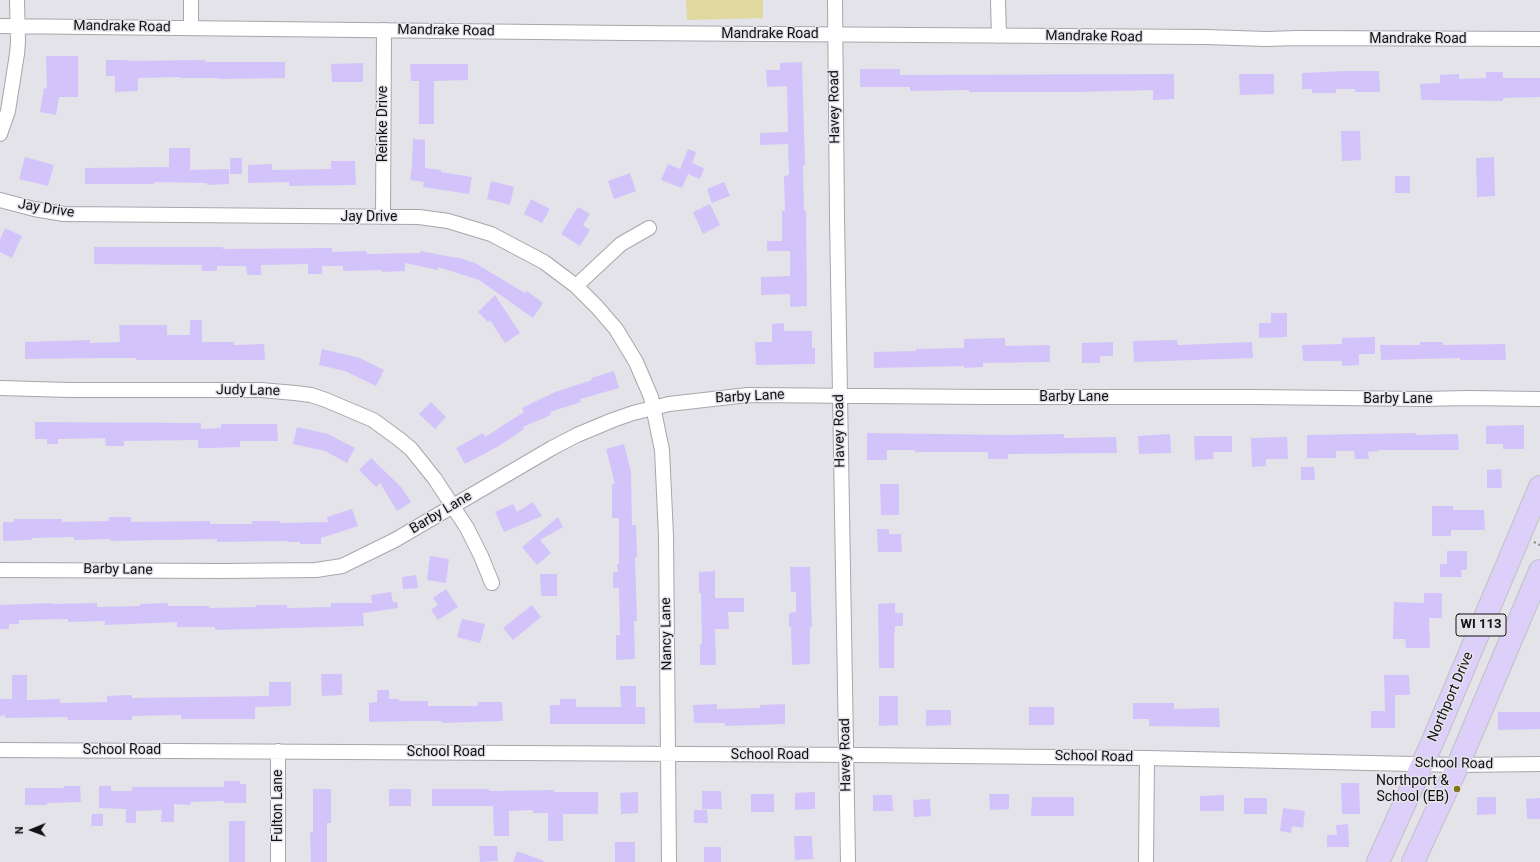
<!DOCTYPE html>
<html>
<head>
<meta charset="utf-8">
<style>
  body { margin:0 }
  #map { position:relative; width:1540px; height:862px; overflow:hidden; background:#e4e3e9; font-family:Roboto,sans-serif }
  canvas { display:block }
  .north { position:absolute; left:12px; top:810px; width:40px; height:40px; -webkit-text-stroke:3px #e4e3e9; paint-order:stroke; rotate:269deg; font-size:11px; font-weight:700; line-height:16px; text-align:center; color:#121113 }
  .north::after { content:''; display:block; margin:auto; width:14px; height:18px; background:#121113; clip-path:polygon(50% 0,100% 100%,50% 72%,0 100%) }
</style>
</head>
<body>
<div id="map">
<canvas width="1540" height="862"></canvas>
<div class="north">N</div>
</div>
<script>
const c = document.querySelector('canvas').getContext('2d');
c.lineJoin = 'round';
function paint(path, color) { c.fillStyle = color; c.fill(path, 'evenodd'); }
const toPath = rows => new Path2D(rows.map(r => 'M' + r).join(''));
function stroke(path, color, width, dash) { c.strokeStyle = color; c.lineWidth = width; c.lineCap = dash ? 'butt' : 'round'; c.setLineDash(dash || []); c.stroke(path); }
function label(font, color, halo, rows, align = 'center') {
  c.font = font + ' Roboto,sans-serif'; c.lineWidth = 3; c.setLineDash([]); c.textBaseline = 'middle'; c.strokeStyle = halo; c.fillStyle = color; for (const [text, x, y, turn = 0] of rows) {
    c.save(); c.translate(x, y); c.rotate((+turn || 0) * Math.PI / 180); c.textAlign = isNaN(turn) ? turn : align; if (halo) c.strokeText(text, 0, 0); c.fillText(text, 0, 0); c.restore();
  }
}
paint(toPath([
  [686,0,763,0,763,18,687,20]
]), '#dfd89f');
paint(toPath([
  [46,56,78,56,78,97,59,97,56,115,40,112,44,88,47,89],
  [106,60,127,60,127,61,205,60,205,62,285,62,285,78,219,79,219,78,180,78,180,77,138,78,138,91,115,92,115,76,106,76],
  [802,62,805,165,803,165,804,211,806,210,807,306,790,307,790,294,761,295,761,277,790,276,790,251,767,251,767,241,782,241,782,211,785,211,784,176,789,175,788,144,760,145,760,133,788,132,787,86,767,87,766,70,780,70,780,63],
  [363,63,363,82,332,82,331,64],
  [410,64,468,64,468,80,434,81,434,124,419,124,419,81,411,81],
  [860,69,900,69,900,75,1174,74,1174,99,1153,100,1153,90,1077,92,969,92,969,90,910,91,910,87,860,87],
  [1345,71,1379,71,1380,92,1355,92,1355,89,1336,89,1336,93,1312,93,1312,89,1302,89,1302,73],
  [1486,72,1503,72,1503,78,1540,78,1540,97,1503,98,1503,101,1421,100,1420,84,1440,83,1440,75,1459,74,1459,79,1486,78],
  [1239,74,1274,74,1274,94,1240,95],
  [1341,131,1360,131,1361,160,1342,161],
  [413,139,425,140,425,168,441,170,441,172,472,177,469,194,423,187,424,182,410,180,412,167],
  [169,148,190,148,190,170,229,169,229,184,207,185,207,183,154,182,154,184,85,184,85,168,169,167],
  [688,149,696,152,692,163,704,168,700,179,688,174,682,188,661,180,668,164,680,169],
  [25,157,54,165,48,186,19,179],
  [1494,157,1495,196,1477,197,1476,158],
  [230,158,242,158,242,174,230,174],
  [331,161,355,161,356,185,289,186,289,182,248,183,248,165,272,164,272,170,331,169],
  [630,173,636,191,614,199,608,181],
  [1395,176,1410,176,1410,193,1395,193],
  [491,181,514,187,510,205,487,199],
  [724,182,730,196,712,203,707,189],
  [531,199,550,209,542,223,524,214],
  [710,204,720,225,703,234,693,212],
  [578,207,590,214,583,225,590,230,580,246,561,234],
  [5,228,22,236,12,258,0,252,0,240],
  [94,247,223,247,223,249,332,248,332,252,366,251,367,254,420,253,420,251,457,258,457,257,475,263,525,293,527,291,543,303,533,318,479,280,438,267,438,270,405,263,405,271,382,272,382,270,343,271,343,266,322,266,322,274,308,274,308,264,261,265,261,275,247,275,246,266,217,266,217,271,202,271,201,265,94,264],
  [495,295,520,333,505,343,490,320,488,322,478,312],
  [1271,313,1287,313,1287,337,1259,338,1259,323,1271,323],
  [190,320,202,320,202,342,234,342,234,345,264,344,265,360,136,360,136,358,101,358,25,359,25,342,90,340,90,343,120,342,119,325,167,325,167,335,190,335],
  [784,323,784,331,812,331,812,348,815,348,815,364,756,365,755,342,772,342,772,324],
  [1375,337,1375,354,1359,354,1359,365,1342,366,1342,361,1303,361,1302,345,1342,344,1342,338],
  [1005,338,1005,346,1050,345,1050,362,983,363,983,367,964,368,964,366,874,368,874,352,916,351,916,349,964,348,964,339],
  [1177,340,1178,345,1252,342,1253,358,1134,362,1133,341],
  [1113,342,1113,356,1100,356,1100,363,1082,363,1082,343],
  [1420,342,1443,342,1443,345,1505,344,1506,360,1460,360,1460,358,1381,360,1380,345,1420,345],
  [322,349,360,358,384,370,376,386,345,371,319,365],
  [614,371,619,388,580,399,581,402,550,412,551,415,523,427,524,429,499,446,465,464,456,448,483,433,485,437,524,412,522,408,555,392,592,380,591,378],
  [431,402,446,417,435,429,419,414],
  [35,422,201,423,201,429,221,428,221,424,277,424,278,441,240,441,240,447,211,448,198,448,198,440,124,441,124,446,106,446,105,438,58,439,58,444,47,444,47,439,35,439],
  [1524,425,1524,449,1503,449,1503,444,1486,444,1486,426],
  [297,427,328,434,355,448,347,463,325,451,293,444],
  [867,433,1008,435,1064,434,1064,438,1116,437,1117,453,1008,454,1008,459,988,459,988,452,915,452,915,450,887,450,887,460,867,460],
  [1416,433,1416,435,1458,434,1459,450,1379,450,1379,451,1368,452,1369,459,1355,459,1354,451,1336,451,1336,458,1307,458,1307,435],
  [1170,434,1171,453,1139,454,1138,436],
  [1194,436,1232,436,1232,452,1213,452,1214,459,1195,460],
  [1287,437,1288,459,1266,459,1266,466,1252,467,1251,438],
  [624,444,631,472,632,525,636,525,637,557,635,557,637,621,634,621,635,659,616,660,616,635,620,635,619,588,613,588,613,572,618,572,617,564,619,564,619,518,612,518,612,484,615,484,606,449],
  [371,458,401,487,411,502,397,511,380,483,376,487,359,470],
  [1301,467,1314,467,1315,480,1301,480],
  [1501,469,1502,488,1487,488,1487,470],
  [880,484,899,484,899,515,881,515],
  [533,502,542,516,504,532,495,512,513,504,517,512],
  [1432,506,1453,506,1453,510,1484,510,1485,530,1451,530,1451,536,1432,536],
  [352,509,358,526,321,538,321,544,300,544,300,542,288,542,288,541,217,542,217,539,110,541,110,539,74,540,74,537,32,538,32,540,3,541,3,522,14,522,14,519,62,519,62,522,109,521,109,517,131,517,131,522,210,521,210,524,252,524,252,521,280,521,280,523,328,522,327,517],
  [558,517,563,527,540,540,551,553,537,565,522,547],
  [877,529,889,529,889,534,901,534,902,552,878,552],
  [1447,551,1467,551,1467,570,1461,570,1462,577,1440,577,1440,564,1447,564],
  [430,556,449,559,446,583,427,580],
  [790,567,810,567,812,627,810,627,810,664,792,665,791,627,789,627,789,613,796,612,796,592,791,592],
  [715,571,715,598,744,598,744,612,728,612,729,629,715,629,716,665,700,665,700,644,702,644,701,593,699,593,699,572],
  [540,574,557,574,557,596,541,596],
  [416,575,418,588,403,589,402,577],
  [446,589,458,607,438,620,431,610,438,605,433,598],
  [391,592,393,602,397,602,398,608,363,613,364,626,215,630,215,627,177,627,177,622,105,625,105,621,68,622,68,619,19,620,19,624,9,624,9,629,0,629,0,605,53,603,53,604,97,603,97,607,140,606,140,604,168,603,168,606,209,606,209,608,256,607,256,605,287,605,287,608,331,607,331,603,372,603,371,595],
  [1424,593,1442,593,1442,618,1429,618,1430,648,1406,648,1405,639,1393,639,1394,602,1424,603],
  [895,603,895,613,903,613,903,626,895,626,895,633,894,633,894,668,879,668,878,604],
  [532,605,541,617,513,640,503,628],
  [462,619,485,624,480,643,457,637],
  [321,674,342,674,342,695,322,696],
  [12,675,27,675,27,700,60,699,60,703,107,702,107,696,132,695,132,698,269,696,269,682,291,682,291,706,255,707,255,719,181,719,181,715,132,716,132,720,68,720,67,717,5,718,5,715,0,716,0,699,12,699],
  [1384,675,1409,675,1410,695,1395,695,1395,728,1371,728,1371,711,1385,711],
  [620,686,636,686,636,707,645,707,645,724,550,724,550,705,560,705,560,699,576,699,576,707,621,707],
  [377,690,389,690,389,699,399,699,399,701,428,701,428,706,478,706,478,702,502,702,503,721,442,723,442,721,414,721,369,722,369,703,377,702],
  [879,696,898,696,898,725,879,726],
  [1133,703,1174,703,1174,709,1219,708,1220,727,1149,726,1149,719,1133,719],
  [717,704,717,709,760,708,760,705,785,704,785,724,725,726,725,723,694,723,693,705],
  [1029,707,1054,707,1054,725,1029,725],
  [926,710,951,710,951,725,926,726],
  [1498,712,1540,712,1540,729,1498,730],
  [224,781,240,781,240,784,246,784,246,803,224,803,224,801,191,802,190,805,174,804,174,822,161,822,162,810,136,811,136,823,126,823,126,809,99,808,99,786,111,786,111,791,132,791,132,787,224,787],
  [1341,783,1359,783,1360,814,1342,814],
  [63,786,80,786,81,802,47,803,47,805,25,805,25,788,64,788],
  [313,789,331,789,331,823,327,823,327,862,311,862,310,832,313,832],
  [389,789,411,789,411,806,389,806],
  [432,789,489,789,489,791,554,790,554,792,598,792,598,814,563,814,563,841,548,841,548,813,533,813,533,810,509,811,509,836,494,836,493,806,432,806],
  [702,791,721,791,722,809,702,809],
  [638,792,638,813,621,814,620,793],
  [815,792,815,809,795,810,795,793],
  [751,794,774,794,774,812,751,812],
  [989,794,1009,794,1009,809,990,810],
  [873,795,892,795,893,811,873,811],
  [1224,795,1224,811,1200,811,1200,796],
  [1032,797,1074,797,1074,816,1031,816],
  [1477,797,1496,797,1496,814,1477,815],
  [1244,798,1267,798,1267,814,1244,814],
  [1540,798,1540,819,1527,819,1526,799],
  [930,799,931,816,914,817,913,800],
  [1283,808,1305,811,1303,828,1292,826,1291,833,1280,831],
  [694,810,707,810,708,823,694,823],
  [92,814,103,814,103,826,91,826],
  [229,821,245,821,245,862,229,862],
  [1348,824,1349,847,1327,847,1327,835,1337,835,1336,825],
  [794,836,812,836,813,859,795,860],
  [615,842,635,842,635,862,615,862],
  [479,846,497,846,498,861,480,862],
  [704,847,721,847,721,862,704,862],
  [517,851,544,861,543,862,513,862]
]), '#d2c4fa');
const minor = toPath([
  [191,0,191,28],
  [835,0,837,218,848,862],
  [998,0,999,36],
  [0,26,626,33,1206,37,1266,39,1298,38,1540,39],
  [0,134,8,111,17,54,18,42,17,0],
  [0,200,34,209,64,214,419,217,448,221,491,234,544,262,576,286,597,307,616,329,636,362,651,397,662,450,666,536,669,862],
  [383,217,384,30],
  [576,286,621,244,649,228],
  [0,388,69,390,261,390,295,393,311,395,326,400,373,420,399,439,411,449,435,479,467,528,481,556,492,583],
  [0,570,224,571,316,570,342,566,395,540,552,448,577,435,613,420,633,413,669,404,748,395,987,397,1256,397,1422,399,1468,398,1540,399],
  [0,750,860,755,1147,758,1458,765,1540,764],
  [278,862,278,751],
  [1146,862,1147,758]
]);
const primary = toPath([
  [1378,862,1432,743,1540,487],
  [1413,862,1458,765,1540,571]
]);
stroke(minor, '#a7a6ab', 16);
stroke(primary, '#c1c1c2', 24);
stroke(toPath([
  [1534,542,1540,545],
  [1382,777,1382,784,1396,784]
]), '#838286', 2, [2, 3]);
stroke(minor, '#fff', 14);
stroke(primary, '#dccffa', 22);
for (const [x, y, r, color] of [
  [1457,789,4,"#807416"]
]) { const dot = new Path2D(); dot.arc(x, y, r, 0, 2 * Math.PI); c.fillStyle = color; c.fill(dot); stroke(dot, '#e4e3e9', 1.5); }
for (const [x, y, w] of [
  [1481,625,50]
]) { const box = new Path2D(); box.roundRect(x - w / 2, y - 11, w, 22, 3); c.fillStyle = '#e4e3e9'; c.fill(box); stroke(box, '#121113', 1); }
label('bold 13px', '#121113', null, [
  ["WI 113",1481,625]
]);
label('14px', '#121113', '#e4e3e9', [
  ["Mandrake Road",122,27,1],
  ["Mandrake Road",446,31,1],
  ["Mandrake Road",770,34],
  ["Mandrake Road",1094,37,1],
  ["Mandrake Road",1418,39],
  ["Havey Road",835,107,-91],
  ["Reinke Drive",383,124,-90],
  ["Jay Drive",46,209,9],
  ["Jay Drive",369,217],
  ["Judy Lane",248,391,1],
  ["Barby Lane",750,397,-3],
  ["Barby Lane",1074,397],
  ["Barby Lane",1398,399],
  ["Havey Road",840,431,-91],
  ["Barby Lane",441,513,-31],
  ["Barby Lane",118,570,1],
  ["Nancy Lane",667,634,-91],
  ["Northport Drive",1451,697,-67],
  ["School Road",122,750],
  ["School Road",446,752],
  ["School Road",770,755],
  ["Havey Road",846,755,-91],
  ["School Road",1094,757,1],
  ["School Road",1454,764,1],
  ["Fulton Lane",278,806,-90]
]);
label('14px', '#121113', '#e4e3e9', [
  ["Northport &",1449,781],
  ["School (EB)",1449,797]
], 'right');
</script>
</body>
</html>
